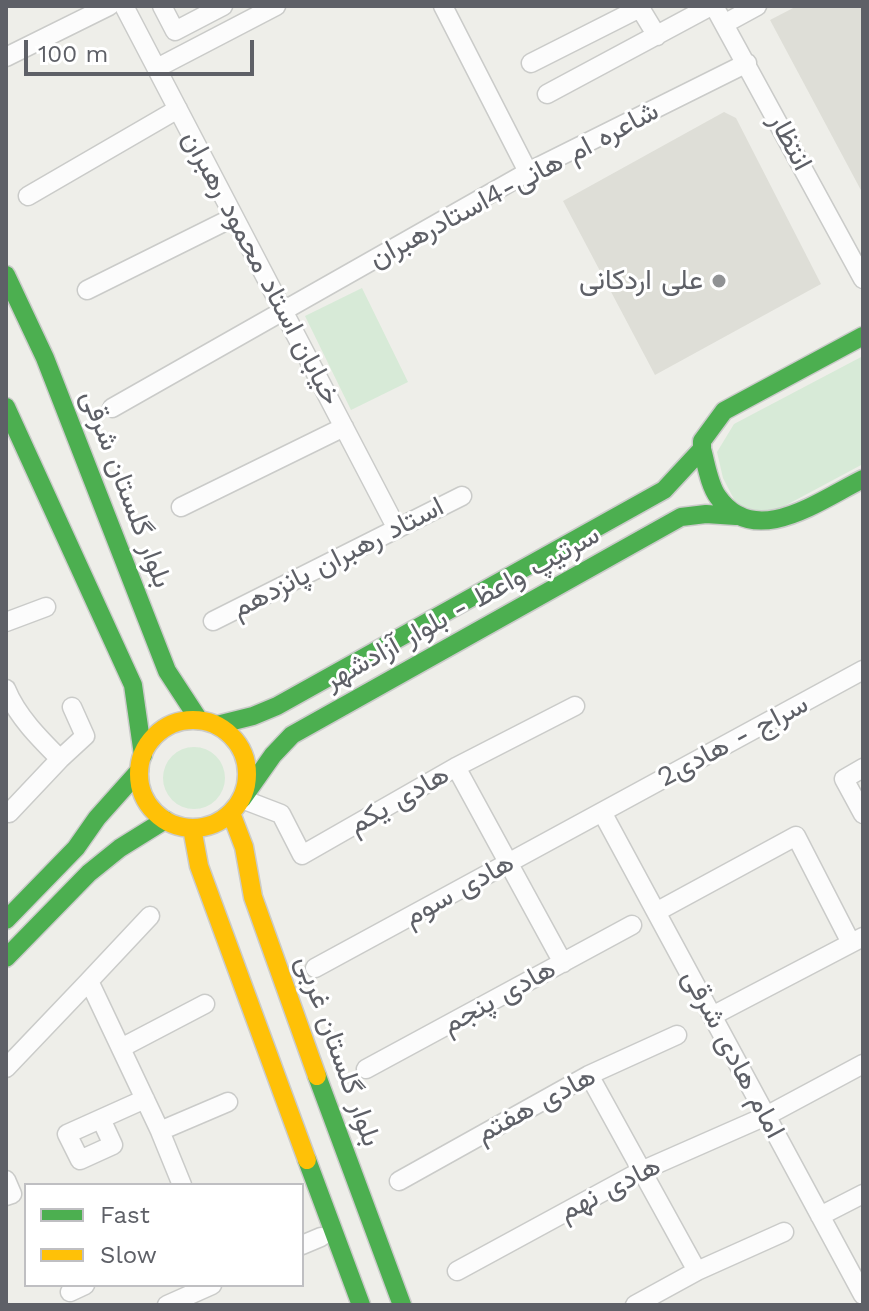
<!DOCTYPE html>
<meta charset="utf-8">
<style>
body{margin:0}
#map{position:relative;width:869px;height:1311px;overflow:hidden;background:#eeeee9;font-family:"Work Sans",sans-serif}
canvas{display:block}
.frame{position:absolute;inset:0;border:8px solid #5e6067;pointer-events:none}
.legend{position:absolute;left:24px;top:1183px;width:280px;height:104px;box-sizing:border-box;background:#fff;border:2px solid #bfbfc2;margin:0;padding:10px 14px;list-style:none;font-size:24px;color:#5e6067}
.legend li{display:flex;align-items:center;gap:16px;height:40px}
.legend b{width:40px;border:2px solid #bfbfc2}
.scale{position:absolute;left:24px;top:40px;width:230px;height:36px;box-sizing:border-box;border:4px solid #5e6067;border-top:0;padding-left:10px;font-size:24px;line-height:28px;white-space:nowrap;color:#5e6067;-webkit-text-stroke:6px #fff;paint-order:stroke}
</style>
<div id="map">
<canvas width="869" height="1311"></canvas>
<div class="frame"></div>
<ul class="legend">
<li><b style="height:10px;background:#4caf50"></b>Fast</li>
<li><b style="height:10px;background:#ffc107"></b>Slow</li>
</ul>
<div class="scale">100 m</div>
</div>
<script>
const ctx = document.querySelector('canvas').getContext('2d');
ctx.lineJoin = 'round';
function paint(path, color) { ctx.fillStyle = color; ctx.fill(path, 'evenodd'); }
function stroke(path, color, width, dash) { ctx.strokeStyle = color; ctx.lineWidth = width; ctx.lineCap = dash ? 'butt' : 'round'; ctx.setLineDash(dash || []); ctx.stroke(path); }
function drawText(font, color, halo, rows, align = 'center') {
  ctx.font = font + ' "Work Sans",Vazirmatn,sans-serif'; ctx.lineWidth = 6; ctx.setLineDash([]); ctx.textBaseline = 'middle'; ctx.strokeStyle = halo; ctx.fillStyle = color; for (const [text, x, y, turn = 0] of rows) {
    ctx.save(); ctx.translate(x, y); ctx.rotate((+turn || 0) * Math.PI / 180); ctx.textAlign = isNaN(turn) ? turn : align; if (halo) ctx.strokeText(text, 0, 0); ctx.fillText(text, 0, 0); ctx.restore();
  }
}
const education = new Path2D(`
 M797 6H863V194L770 20Z
 M724 112 736 118 821 284 655 375 563 201Z`);
const green = new Path2D(`
 M362 288 408 382 351 410 305 316Z
 M863 356V464L764 517 739 509 723 478 717 452 734 424Z
 M163 778a31 31 0 1 1 62 0a31 31 0 1 1-62 0Z`);
const street = new Path2D(`
 M124 6 397 529
 M162 6 175 31 223 6
 M443 6 528 172
 M714 6 863 279
 M724 24 757 6
 M6 57 109 6
 M531 63 640 8 657 36
 M157 68 276 6
 M547 94 711 6
 M28 196 178 109
 M87 290 234 217
 M112 408 528 172 747 63
 M181 507 344 427
 M213 621 462 496
 M6 622 46 607
 M6 689C17 716 39 738 60 759L9 813
 M60 759 85 736 72 707
 M456 767 563 963
 M863 768 844 779 863 814
 M242 799 281 814 302 855 456 767 575 706
 M602 812 863 1295
 M656 912 796 836 851 943
 M315 968 863 670
 M89 981 150 916
 M712 1016 863 937
 M121 1048 205 1004
 M6 1068 89 981 160 1131 182 1185
 M366 1069 632 925
 M589 1075 697 1271
 M101 1119 113 1145 80 1160 67 1134 145 1099
 M160 1131 228 1102
 M6 1180 12 1194 6 1196
 M399 1181 589 1075 677 1035
 M820 1216 863 1194
 M302 1245 321 1237
 M457 1271 641 1171 766 1116 863 1064
 M70 1292 85 1285
 M167 1305 212 1285
 M635 1305 697 1271 784 1232`);
const fast = new Path2D(`
 M6 275 45 358 167 671 199 720
 M863 336 724 411 702 441V449C706 463 709 485 718 497 755 550 820 500 863 479
 M6 407 133 685 143 755
 M217 725 253 716 277 706 664 490 702 449
 M242 799 273 755 292 735 681 517 706 514 736 516
 M6 920 76 848 97 818 139 771
 M6 958 89 873 120 848 165 820
 M317 1076 402 1305
 M307 1160 361 1305`);
const slow = new Path2D(`
 M139 774a54 54 0 1 1 108 0a54 54 0 1 1-108 0Z
 M231 813 244 847 253 897 317 1076
 M192 828 199 866 307 1160`);
const markers = [
 [719,281,8,"#909294"]
];
const streetNames = [
 ["انتظار",790,142,62],
 ["شاعره ام هانی-4استادرهبران",514,185,-28],
 ["خیابان استاد محمود رهبران",261,268,62],
 ["بلوار گلستان شرقی",126,489,69],
 ["استاد رهبران پانزدهم",338,558,-27],
 ["سرتیپ واعظ - بلوار آزادشهر",462,608,-29],
 ["سراج - هادی2",733,741,-28],
 ["هادی یکم",399,800,-30],
 ["هادی سوم",459,890,-29],
 ["هادی پنجم",499,997,-29],
 ["بلوار گلستان غربی",338,1051,70],
 ["امام هادی شرقی",733,1054,62],
 ["هادی هفتم",536,1105,-28],
 ["هادی نهم",610,1189,-27]
];
const poiNames = [
 ["علی اردکانی",703,281]
];
paint(education, '#deded7');
paint(green, '#d7ead7');
stroke(street, '#cacbc9', 21);
stroke(fast, '#cbcbca', 21);
stroke(slow, '#cbcbca', 21);
stroke(street, '#fcfcfc', 18);
stroke(fast, '#4caf50', 18);
stroke(slow, '#ffc107', 18);
for (const [x, y, r, color] of markers) { const dot = new Path2D(); dot.arc(x, y, r, 0, 2 * Math.PI); ctx.fillStyle = color; ctx.fill(dot); stroke(dot, '#fff', 3); }
drawText('28px', '#5e6067', '#fff', streetNames);
drawText('28px', '#5e6067', '#fff', poiNames, 'right');
</script>
